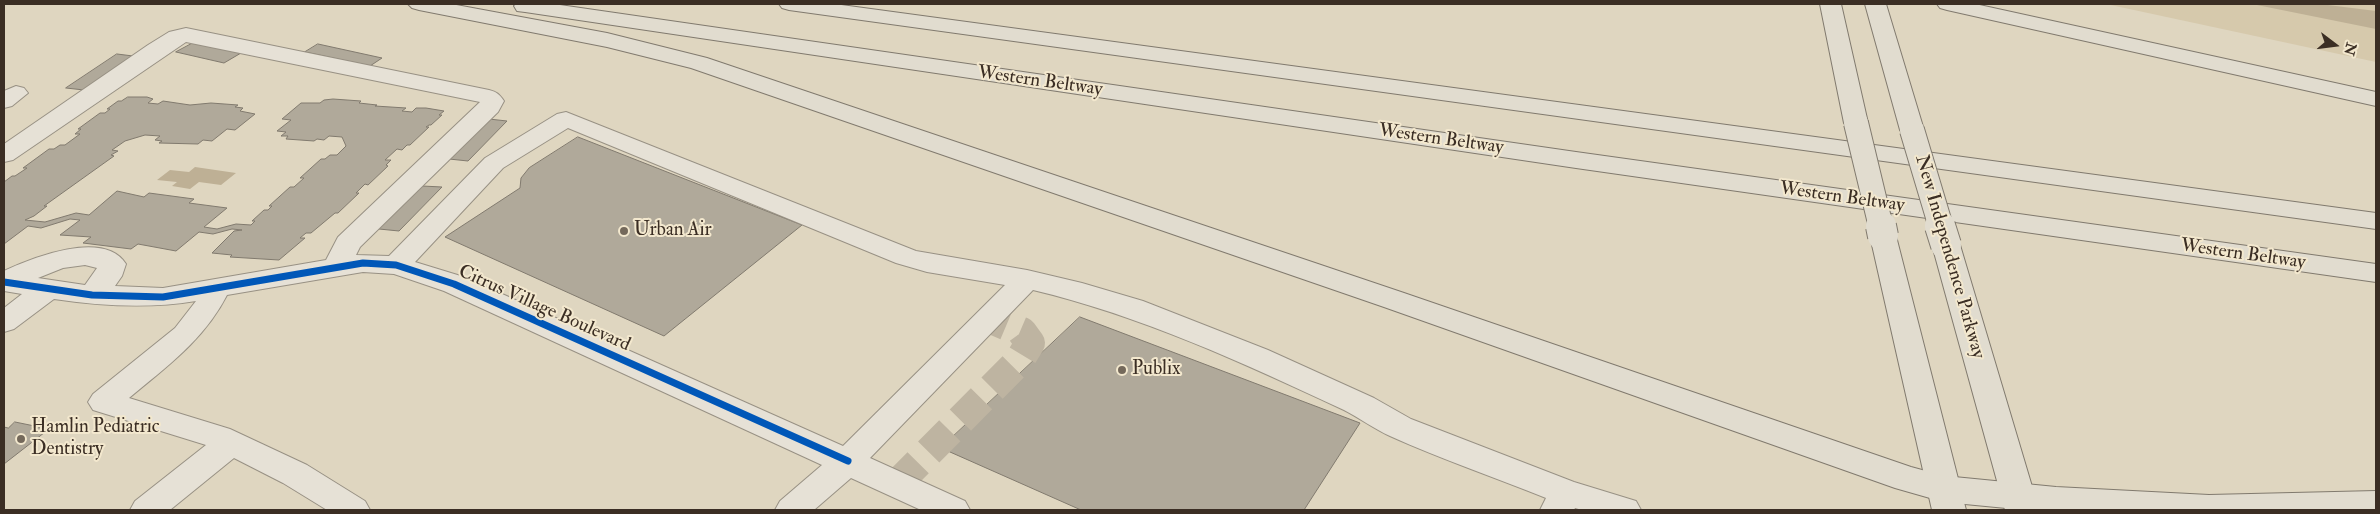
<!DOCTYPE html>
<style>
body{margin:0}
#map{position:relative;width:2380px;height:514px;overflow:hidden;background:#dfd6c0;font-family:"IM FELL Double Pica",serif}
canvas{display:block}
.frame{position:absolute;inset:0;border:5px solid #3b2e24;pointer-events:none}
.north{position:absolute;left:2310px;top:20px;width:50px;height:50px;-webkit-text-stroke:4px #f3e8ce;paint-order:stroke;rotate:105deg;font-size:14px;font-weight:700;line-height:20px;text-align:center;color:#3b2e24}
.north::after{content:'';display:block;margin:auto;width:18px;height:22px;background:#3b2e24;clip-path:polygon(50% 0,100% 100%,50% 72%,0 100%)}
</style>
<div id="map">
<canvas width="2380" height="514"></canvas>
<div class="frame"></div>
<div class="north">N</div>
</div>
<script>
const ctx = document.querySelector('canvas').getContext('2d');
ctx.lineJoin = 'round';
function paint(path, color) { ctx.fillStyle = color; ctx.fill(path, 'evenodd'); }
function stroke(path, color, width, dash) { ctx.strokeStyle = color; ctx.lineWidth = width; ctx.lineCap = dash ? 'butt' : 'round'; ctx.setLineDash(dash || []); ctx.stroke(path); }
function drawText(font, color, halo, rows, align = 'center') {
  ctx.font = font + ' "IM FELL Double Pica",serif'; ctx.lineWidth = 4; ctx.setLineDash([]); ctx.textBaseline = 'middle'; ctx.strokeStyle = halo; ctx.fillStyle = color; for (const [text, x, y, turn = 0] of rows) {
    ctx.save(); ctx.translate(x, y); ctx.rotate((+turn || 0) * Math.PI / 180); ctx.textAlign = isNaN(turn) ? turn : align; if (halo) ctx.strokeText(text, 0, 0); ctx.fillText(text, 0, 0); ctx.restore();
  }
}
const green = new Path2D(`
 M2106 4H2376V62Z`);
const water = new Path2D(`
 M2252 4H2320L2376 11V29Z
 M195 167 236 173 221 185 199 182 190 189 172 186 177 182 157 180 170 170 189 172Z`);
const building = new Path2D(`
 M193 43 241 53 224 63 176 52Z
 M318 44 382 58 370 66 305 52Z
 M117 54 133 56 84 90 66 88Z
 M128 97H147L153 99 148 103 158 104 163 101 190 105 211 103 238 105 235 107 243 108 240 111 255 114 235 130 227 129 212 141 203 140 198 144 159 143 162 141 155 140 160 136 145 135 125 141 112 150 118 151 111 155 114 156 44 206H47L34 216 25 220 45 222 76 213 89 215 117 191 144 197 149 193 194 199 189 203 227 208 204 227 217 229 236 224 251 225 255 221H252L264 210H268L272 206H269L290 187H294L304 178H300L321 159H325L330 155H337L346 146 342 137 329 136 324 140 317 139 314 141 286 139 288 136H281L286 132 277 131 291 120 282 119 301 103H320L324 100 333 99 361 101 359 103 377 105 375 106 406 108 402 111 412 112 416 108H426L444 111 439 115H442L431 125H429L426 127H429L410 145H407L402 150 397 149 385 160H391L386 165 388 166 368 185 365 184 356 193H359L338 213H335L311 233H306L300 238H305L279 260 230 257 232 255 212 253 234 231 242 230 232 229 213 234 199 232 176 251 138 244 131 249 83 243 91 237 60 235 80 220 70 219 41 228 28 226 4 244V182L12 176H15L27 168H23L49 149H54L60 145H65L80 134H75L81 129H78L100 113H105L110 109H107L118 101H121Z
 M489 119 507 121 468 161 449 159Z
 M578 137 802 225 664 336 445 237 520 188 521 178 529 168Z
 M422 186 442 187 399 231 379 229Z
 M1080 317 1360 423 1304 510H1081L941 448Z
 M15 422 49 429 4 464V427L8 428Z`);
const minorTunnel = new Path2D(`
 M897 484 1019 361 1030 343 1022 332 989 318`);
const minor = new Path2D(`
 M186 28 489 90C497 92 499 94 504 101L498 112 360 247 356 255 389 256 485 158 557 114 566 112 916 251 1027 270 1082 283 1143 301 1268 350 1374 398 1411 419 1574 482 1636 501 1641 510H1582L1575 508 1574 510H1540L1546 498C1494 477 1441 459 1390 436 1374 429 1360 418 1344 410 1243 363 1142 316 1033 290L870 458 965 501 970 510H921L851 478 814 510H775L780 501 822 465 444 291 394 274 363 272 227 295C204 340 166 367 129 398L230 429 307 465 365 501 370 510H327L283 483 234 458 170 510H130L135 501 206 445 93 410 88 402 93 394 175 328 196 301C148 309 101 306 54 299L14 329 4 332V308L22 294 4 291V271C32 258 104 229 126 264L122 276 115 286 163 288 326 260 338 237 480 102 186 42 13 160 4 162V144L148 45 169 32ZM568 128 896 263 927 272 1005 285 843 446 464 277 415 262 503 168ZM85 265 97 268 85 285 38 278 63 268Z
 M16 86 24 88 28 93 12 106 4 108V91Z`);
const major = new Path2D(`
 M1820 4H1841L1868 123 1865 128 1856 130 1847 128 1844 123Z
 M1865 4H1886L1924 130 1921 135 1912 137 1903 135 1900 130Z
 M1883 227 1893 230 1896 236 1966 510H1932L1870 236 1873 230Z
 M1946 236 1956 239 1960 245 2039 510H2005L1932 245 1936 239Z`);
const highway = new Path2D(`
 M408 4H451L607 33 707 58 1404 293 1911 467 1944 476 2056 487 2209 495 2376 491V510H2027L1944 502 1895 488 1384 307 691 68 607 47 419 10 412 8Z
 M516 4H553L1576 152 2376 264V282L1576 168 525 12 517 11 514 6Z
 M779 4H834L2376 213V229L789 10 782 8Z
 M1937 4H1975L2376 92V106L1947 10 1940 8Z`);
const majorBridgeFar1 = new Path2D(`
 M1856 123 1881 227
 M1912 130 1941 227`);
const majorBridge = new Path2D(`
 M1881 226 1883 236
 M1940 226 1946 245`);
const cycleway = new Path2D(`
 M4 282 92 295 163 297 363 263 396 265 454 284 848 461`);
const markers = [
 [624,231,5,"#74695b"],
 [1122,370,5,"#74695b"],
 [21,439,5,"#74695b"]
];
const streetNames = [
 ["Western Beltway",1040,82,8],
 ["Western Beltway",1441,140,8],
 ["Western Beltway",1842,198,8],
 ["Western Beltway",2243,255,8],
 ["New Independence Parkway",1949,257,74],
 ["Citrus Village Boulevard",544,309,24]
];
const poiNames = [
 ["Urban Air",634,231],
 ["Publix",1132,370],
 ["Hamlin Pediatric",31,428],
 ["Dentistry",31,450]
];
paint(green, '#d6c9ac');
paint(water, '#beb095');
paint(building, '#b0a99a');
stroke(building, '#817a6e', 1);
stroke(minorTunnel, '#beb4a1', 30, [30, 15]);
stroke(minor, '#989184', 2);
stroke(major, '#817a6e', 2);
stroke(highway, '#817a6e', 2);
paint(minor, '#e6e1d6');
paint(major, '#e1dccf');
paint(highway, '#e1dccf');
stroke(majorBridgeFar1, '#817a6e', 26, []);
stroke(majorBridge, '#817a6e', 32, []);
stroke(majorBridgeFar1, '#e1dccf', 24);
stroke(majorBridge, '#e1dccf', 30);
stroke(cycleway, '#0057b8', 7);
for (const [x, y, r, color] of markers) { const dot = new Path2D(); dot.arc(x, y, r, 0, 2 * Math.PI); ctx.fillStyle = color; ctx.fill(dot); stroke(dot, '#f3e8ce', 2); }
drawText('19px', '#3b2e24', '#f3e8ce', streetNames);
drawText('19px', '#3b2e24', '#f3e8ce', poiNames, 'left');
</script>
